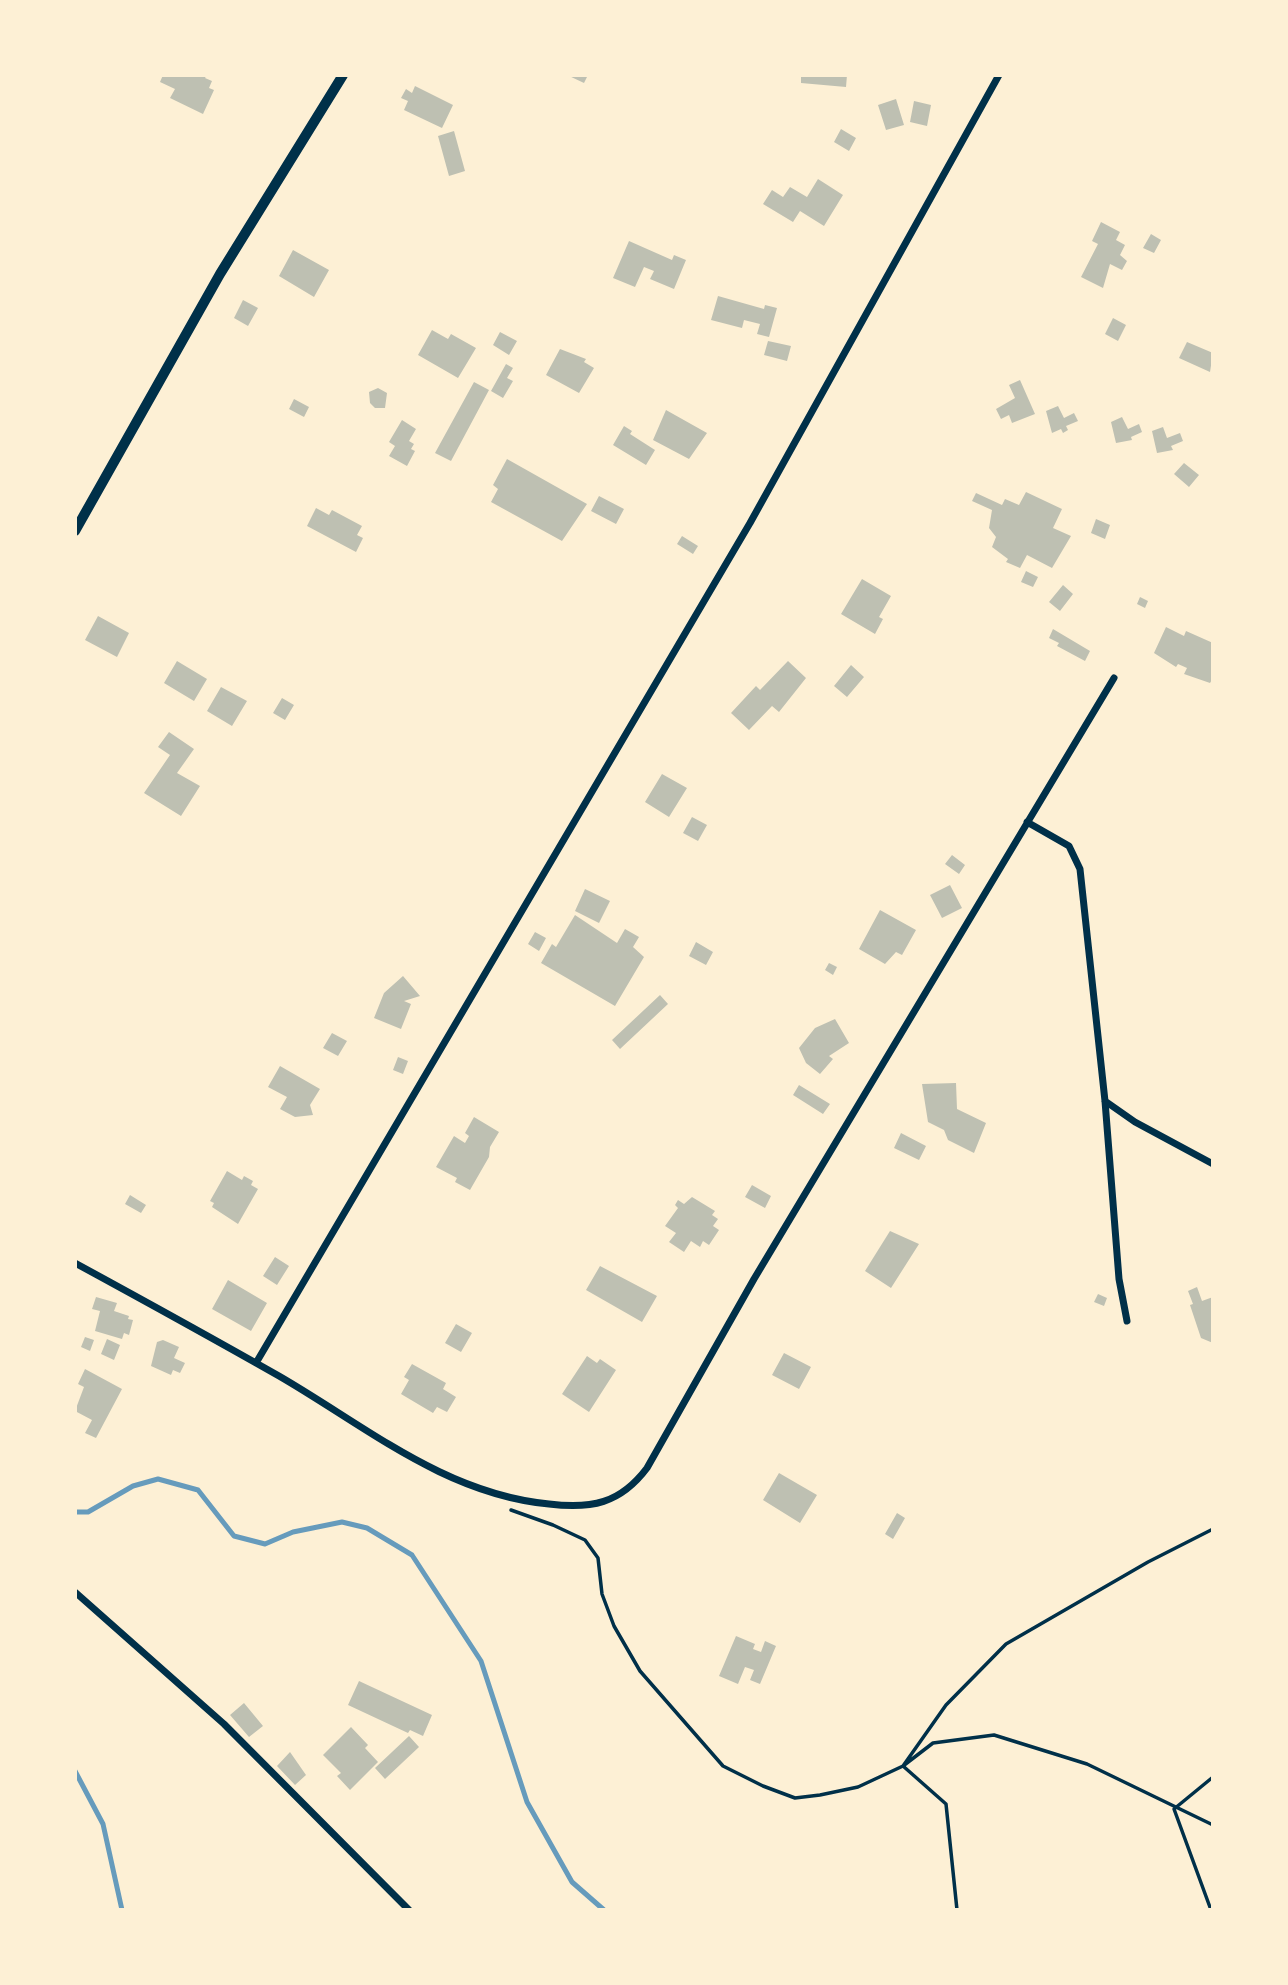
<!DOCTYPE html>
<style>
body{margin:0}
#map{position:relative;width:1288px;height:1985px;overflow:hidden;background:#fdf0d5;font-family:Roboto,sans-serif}
canvas{display:block}
.frame{position:absolute;inset:0;border:77px solid #fdf0d5;pointer-events:none}
</style>
<div id="map">
<canvas width="1288" height="1985"></canvas>
<div class="frame"></div>
</div>
<script>
const ctx = document.querySelector('canvas').getContext('2d');
ctx.lineJoin = 'round';
function stroke(path, color, width, dash) { ctx.strokeStyle = color; ctx.lineWidth = width; ctx.lineCap = dash ? 'butt' : 'round'; ctx.setLineDash(dash || []); ctx.stroke(path); }
function paint(path, color) { ctx.fillStyle = color; ctx.fill(path, 'evenodd'); }
const stream = new Path2D(`
 M75 1512H88L133 1486 158 1479 198 1490 234 1536 265 1544 293 1532 342 1522 367 1528 412 1555 481 1661 527 1802 572 1882 604 1910
 M75 1771 103 1824 122 1910`);
const building = new Path2D(`
 M163 75H207L205 78 212 81 209 88 214 90 203 114 170 98 175 89 160 82Z
 M567 75H588L584 83Z
 M801 75H847L846 87 801 83Z
 M415 86 453 105 442 128 404 110 408 101 401 98 406 89 412 93Z
 M896 99 904 125 886 130 878 105Z
 M914 101 931 105 927 126 910 122Z
 M841 129 856 138 849 151 834 142Z
 M454 131 465 171 449 176 438 136Z
 M818 179 843 195 824 226 800 211 793 222 763 204 772 190 783 197 790 187 807 197Z
 M1101 222 1120 232 1116 240 1125 245 1120 255 1127 261 1122 270 1110 264 1103 288 1081 277 1098 244 1092 241Z
 M1151 234 1161 240 1154 253 1143 248Z
 M629 241 672 260 674 255 686 260 674 289 650 279 654 271 644 267 635 287 613 278Z
 M293 250 329 270 314 297 279 276Z
 M718 296 764 309 765 305 777 308 769 337 757 334 760 324 744 320 742 328 711 320Z
 M243 300 258 308 248 326 234 318Z
 M1113 318 1126 325 1118 341 1105 334Z
 M432 330 448 339 451 334 476 348 458 378 418 355Z
 M500 332 517 341 509 355 493 345Z
 M768 341 791 346 787 361 764 355Z
 M1187 342 1213 353 1210 372 1179 358Z
 M560 349 586 359 584 362 594 368 579 393 546 375Z
 M506 364 513 368 507 378 513 381 503 398 491 391Z
 M1020 380 1035 414 1012 423 1009 415 1001 419 996 409 1015 398 1009 385Z
 M474 382 489 390 451 461 435 453Z
 M378 388 387 393 385 408H375L370 403 369 392Z
 M294 399 309 407 304 417 289 409Z
 M1058 406 1064 418 1074 413 1078 421 1066 426 1068 430 1063 433 1061 429 1052 433 1046 411Z
 M666 410 707 433 689 459 653 440Z
 M1122 417 1128 429 1139 424 1142 432 1131 437 1132 440 1116 443 1111 422Z
 M402 420 416 429 409 441 414 444 411 449 415 451 407 466 389 456 395 446 389 442Z
 M624 426 632 431 630 434 655 450 646 465 613 445Z
 M1163 427 1167 438 1180 433 1183 441 1171 446 1173 450 1157 453 1152 431Z
 M507 459 587 504 562 541 491 502 498 489 493 485Z
 M1184 463 1199 475 1189 487 1174 474Z
 M1026 492 1062 509 1053 528 1071 536 1052 568 1027 555 1020 568 1006 562 1008 559 992 547 996 537 989 528 992 510 972 501 976 493 1002 505 1005 499 1019 505Z
 M599 496 624 509 616 524 591 511Z
 M316 508 329 515 332 510 362 526 357 535 363 538 356 552 307 526Z
 M1096 519 1110 525 1105 539 1091 533Z
 M682 536 698 546 693 554 677 544Z
 M1026 571 1038 577 1033 587 1021 582Z
 M862 579 891 596 879 617 883 619 875 634 841 614Z
 M1063 585 1073 594 1060 611 1049 602Z
 M1140 597 1148 601 1145 608 1137 604Z
 M98 616 129 633 117 657 85 640Z
 M1166 627 1184 636 1186 631 1213 643V678L1210 683 1184 674 1187 668 1178 664 1176 667 1154 653Z
 M1053 629 1090 651 1085 661 1057 646 1059 643 1049 638Z
 M177 661 207 679 194 701 164 683Z
 M788 661 806 678 779 712 772 706 749 730 731 713 756 686 760 690Z
 M851 665 864 677 847 697 834 686Z
 M221 687 247 701 232 726 207 711Z
 M282 698 294 705 285 720 273 713Z
 M169 732 194 749 177 773 200 786 181 816 144 793 170 755 158 747Z
 M662 774 687 788 669 817 645 802Z
 M692 817 707 825 698 841 683 833Z
 M952 855 965 865 959 874 945 864Z
 M950 885 962 908 942 918 930 895Z
 M585 889 610 901 599 923 575 911Z
 M880 910 916 930 902 955 896 952 885 964 859 949Z
 M575 915 617 943 625 929 639 937 633 947 644 957 615 1006 541 963 552 944 556 947Z
 M535 932 546 938 539 951 528 944Z
 M696 942 713 952 706 965 689 956Z
 M829 963 837 967 833 975 825 970Z
 M403 976 420 996 404 1001 411 1004 401 1029 374 1018 384 993Z
 M660 995 668 1004 620 1049 612 1040Z
 M835 1019 849 1043 829 1056 833 1059 820 1074 806 1063 799 1048 815 1028Z
 M332 1033 347 1041 338 1056 323 1048Z
 M398 1057 408 1061 403 1074 393 1070Z
 M280 1066 320 1089 310 1105 313 1115 295 1117 280 1109 287 1097 268 1087Z
 M956 1083 957 1109 986 1123 974 1153 948 1140 944 1130 928 1122 922 1084Z
 M799 1085 830 1104 823 1114 793 1095Z
 M474 1117 499 1132 490 1147 489 1157 470 1190 455 1182 457 1178 436 1167 454 1136 465 1143 469 1136 465 1133Z
 M901 1133 926 1146 919 1160 894 1148Z
 M227 1171 242 1180 244 1176 253 1181 251 1185 258 1189 238 1224 212 1207 214 1203 210 1201Z
 M752 1185 771 1196 765 1208 745 1197Z
 M130 1195 146 1205 141 1213 125 1204Z
 M692 1197 715 1211 712 1215 718 1219 713 1226 719 1230 709 1245 703 1241 700 1247 691 1241 684 1252 669 1242 676 1233 665 1226 678 1208 675 1205 678 1200 684 1204Z
 M890 1231 919 1244 891 1288 865 1271Z
 M275 1257 289 1266 277 1285 263 1276Z
 M600 1266 657 1296 642 1322 586 1290Z
 M228 1280 267 1303 251 1331 212 1309Z
 M1197 1287 1202 1301 1213 1297V1343L1201 1338 1190 1305 1193 1304 1188 1291Z
 M1098 1294 1107 1298 1104 1306 1094 1302Z
 M96 1297 117 1303 114 1311 129 1316 128 1319 133 1320 129 1335 124 1333 122 1339 95 1331 100 1311 92 1309Z
 M456 1324 472 1333 461 1352 445 1343Z
 M85 1337 94 1340 90 1351 81 1347Z
 M107 1339 120 1345 114 1360 101 1354Z
 M163 1340 179 1347 174 1358 185 1363 180 1373 173 1370 171 1375 151 1366 157 1342Z
 M784 1353 811 1367 799 1389 772 1375Z
 M587 1356 597 1363 600 1359 616 1370 589 1412 562 1394Z
 M412 1364 446 1383 443 1389 456 1397 447 1412 437 1407 433 1413 401 1394 409 1380 404 1377Z
 M85 1369 122 1389 96 1438 85 1433 92 1420 75 1411 84 1387 78 1384Z
 M779 1473 817 1495 800 1523 763 1500Z
 M897 1513 905 1518 893 1539 885 1534Z
 M736 1636 755 1644 753 1649 761 1652 765 1641 776 1646 760 1684 750 1680 754 1670 745 1667 738 1684 719 1676Z
 M359 1681 432 1715 423 1736 410 1730 408 1733 348 1705Z
 M244 1703 263 1726 249 1737 230 1715Z
 M351 1727 368 1745 365 1748 378 1762 350 1790 337 1776 341 1773 323 1755Z
 M409 1736 419 1747 385 1779 375 1768Z
 M290 1752 306 1775 295 1785 277 1766Z`);
const path = new Path2D(`
 M511 1510 553 1525 585 1540 598 1558 602 1594 614 1626 640 1671 723 1766 763 1786 795 1798 820 1795 858 1787 903 1766 933 1743 994 1735 1087 1764 1213 1825
 M957 1910 946 1804 903 1766 946 1705 1006 1644 1148 1562 1213 1529
 M1211 1910 1174 1809 1213 1777`);
const minor = new Path2D(`
 M1027 822 1069 846 1080 869 1105 1101 1119 1279 1127 1321
 M1105 1101 1135 1122 1213 1164
 M75 1263C143 1300 212 1338 279 1376 367 1427 445 1494 549 1504 591 1509 620 1504 647 1468L754 1279 1114 678
 M256 1363 750 523 999 75
 M75 1592 224 1724 409 1910`);
const tertiary = new Path2D(`
 M75 531 220 274 343 75`);
stroke(stream, '#669bbc', 5);
paint(building, '#bec0b2');
stroke(path, '#003049', 3.5);
stroke(minor, '#003049', 7);
stroke(tertiary, '#003049', 10);
</script>
